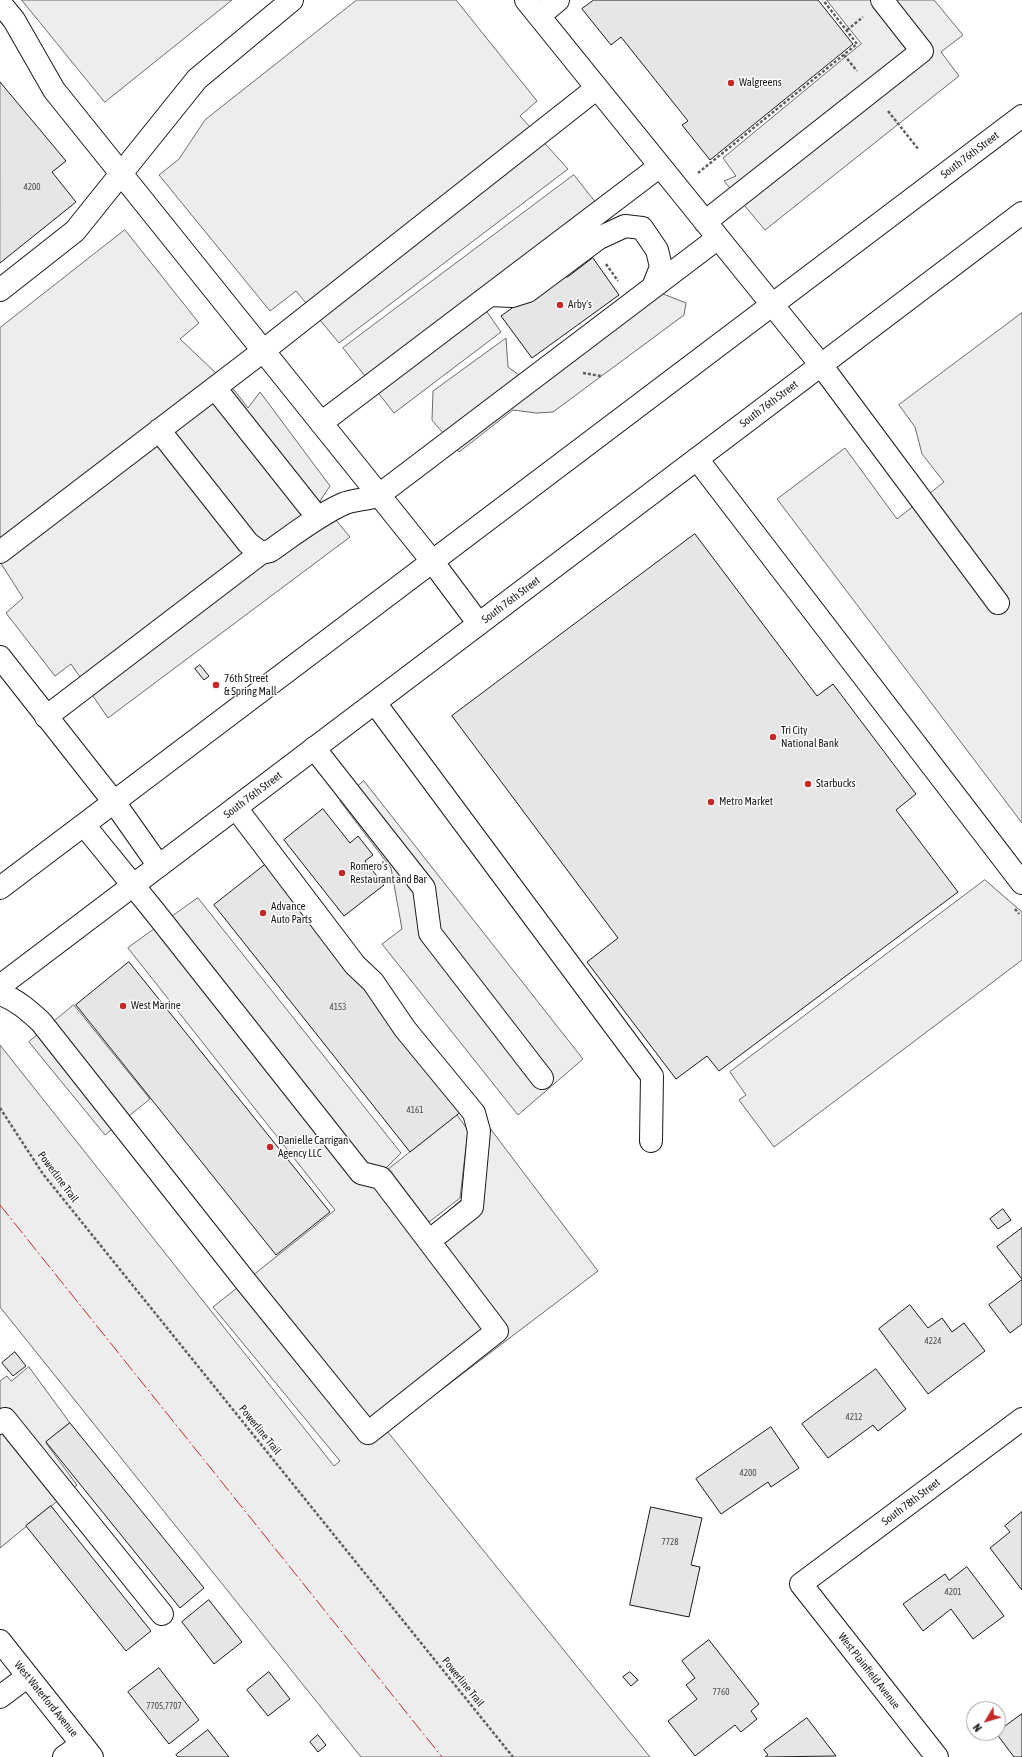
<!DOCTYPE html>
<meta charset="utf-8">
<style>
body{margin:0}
#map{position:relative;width:1022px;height:1757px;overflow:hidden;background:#fff;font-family:"Asap Condensed",sans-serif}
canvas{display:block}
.north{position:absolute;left:966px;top:1701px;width:40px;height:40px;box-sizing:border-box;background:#fff;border:1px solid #a3a3a3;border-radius:50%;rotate:232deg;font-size:11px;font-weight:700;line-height:16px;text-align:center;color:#1a1a1a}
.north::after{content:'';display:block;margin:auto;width:14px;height:18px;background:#c62828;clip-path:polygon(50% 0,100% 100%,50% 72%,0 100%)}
</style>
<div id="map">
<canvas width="1022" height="1757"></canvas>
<div class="north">N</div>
</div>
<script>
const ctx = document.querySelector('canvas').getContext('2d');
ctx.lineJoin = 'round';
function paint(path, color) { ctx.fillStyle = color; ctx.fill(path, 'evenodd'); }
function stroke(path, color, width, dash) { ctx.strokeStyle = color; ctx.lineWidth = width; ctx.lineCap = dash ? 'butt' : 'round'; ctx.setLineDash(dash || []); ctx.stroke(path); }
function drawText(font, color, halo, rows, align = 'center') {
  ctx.font = font + ' "Asap Condensed",sans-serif'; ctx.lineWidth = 3; ctx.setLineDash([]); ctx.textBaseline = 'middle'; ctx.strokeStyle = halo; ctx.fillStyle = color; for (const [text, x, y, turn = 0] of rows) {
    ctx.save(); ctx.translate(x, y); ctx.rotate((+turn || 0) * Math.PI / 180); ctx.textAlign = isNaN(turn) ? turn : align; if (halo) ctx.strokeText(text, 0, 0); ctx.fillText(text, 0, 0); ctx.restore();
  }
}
const built = new Path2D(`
 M22 0H232L105 102Z
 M357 0H456L537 101 520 116 568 169 339 343 296 291 270 311 159 175 179 159 205 120Z
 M827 0H934L963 35 941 52 959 76 765 230 724 181 736 176 723 158 861 44Z
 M574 175 608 218 485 309 501 332 394 413 343 348Z
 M125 230 199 323 180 339 235 391 248 408 260 392 330 486 320 501 350 537 108 718 71 664 55 676 6 613 23 598 0 562V328Z
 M643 286 686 303 684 315 553 412 536 413 513 410 459 452 432 420 433 391 506 338 508 367 519 375 529 370Z
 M1022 313V823L777 499 845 448 897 519 944 482 922 454 915 427 899 405Z
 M364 781 583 1059 518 1115 382 944 402 929 391 868 340 801Z
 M985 880 1022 912V960L774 1147 739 1100 746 1095 730 1072Z
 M198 898 401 1153 383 1171 428 1228 467 1195 486 1123 598 1271 387 1431 650 1757H361L0 1307V1045L334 1466 340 1461 213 1307 335 1210 128 948Z
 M74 1005 150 1099 105 1135 29 1042Z
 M457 1115 468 1130 460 1198 429 1222 389 1169Z
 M29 1367 70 1423 46 1443 77 1485 0 1548V1381L7 1376 11 1381Z`);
const building = new Path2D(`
 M594 0H818L853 44 710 160 682 125 688 121 621 37 611 45 582 9Z
 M0 82 66 161 52 172 76 202 0 263Z
 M593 258 619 295 532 358 501 316 559 274 567 277Z
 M695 534 817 696 833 684 916 794 896 810 958 892 719 1071 707 1056 676 1079 587 962 618 938 452 716Z
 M200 665 209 676 204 680 195 669Z
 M323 809 350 843 358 836 373 855 365 861 384 885 344 916 284 840Z
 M266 864 462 1111 410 1152 214 905Z
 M129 962 330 1212 276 1255 76 1005Z
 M1003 1209 1011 1220 998 1229 990 1219Z
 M1022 1228V1279L997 1247Z
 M1022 1280V1324L1010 1333 989 1305Z
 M910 1305 928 1328 942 1318 952 1332 964 1323 985 1351 928 1394 879 1329Z
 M15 1352 26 1366 13 1376 2 1363Z
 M876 1369 906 1409 878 1431 873 1425 828 1458 802 1424Z
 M70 1423 204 1588 180 1608 46 1442Z
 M771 1427 799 1468 771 1487 768 1482 721 1514 696 1479Z
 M51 1506 151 1631 126 1651 26 1526Z
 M651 1507 702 1518 691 1565 700 1567 689 1617 630 1605Z
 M1022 1512V1590L990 1548 1010 1532 1005 1526Z
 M967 1567 1004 1616 973 1639 951 1609 923 1631 903 1604 945 1574 949 1580Z
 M209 1600 242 1642 214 1664 182 1622Z
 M709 1640 759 1704 751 1711 757 1719 741 1732 735 1725 695 1756 668 1721 697 1699 686 1685 695 1678 682 1661Z
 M159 1668 199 1720 169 1744 128 1692Z
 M269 1672 290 1699 268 1716 247 1690Z
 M630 1672 638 1680 631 1686 623 1677Z
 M1022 1714V1757H1014L996 1733Z
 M807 1718 836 1756 765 1757 768 1755 764 1750Z
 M208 1730 229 1757H178L176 1755Z
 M318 1735 326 1745 318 1752 310 1742Z`);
const path = new Path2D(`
 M847 30 863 17
 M844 55 857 71
 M888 111 919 150
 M698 173 857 44 823 0
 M606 264 618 281
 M583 373 601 376
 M1015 909 1019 914
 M0 1108 43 1174 513 1757`);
const minor = new Path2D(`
 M526 0 821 365 998 603
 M0 3 14 20 54 90 432 561
 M539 16 558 0
 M705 222 922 51 882 0
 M0 290 75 231 197 79 292 0
 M490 295 512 296 528 291 599 238 625 226 642 228 657 250 661 267 653 287
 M215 388 318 518
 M321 423 660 166
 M159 430 248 543 261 553 270 551C293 535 317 516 343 504 354 499 368 500 379 495L718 238
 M697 459 1022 883
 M0 552 263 351 597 88
 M0 657 114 802
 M375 703 652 1076 651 1141
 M46 717 261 553
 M314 748 424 888 430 933 542 1078
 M236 808 355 965 373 982 405 1029 474 1113 479 1131 472 1207 429 1241
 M0 994C16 999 29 1011 41 1022L246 1282 368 1433 497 1331 381 1178 361 1173 154 911 84 825
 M0 1423 5 1419 162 1614
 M0 1641 92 1757
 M0 1697 28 1676
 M64 1757 82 1744
 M937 1757 801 1584 1022 1419`);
const major = new Path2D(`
 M432 561 479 624
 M114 802 159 866
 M0 888 1022 116
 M0 986 1022 213`);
const power = new Path2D(`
 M0 1205 442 1757`);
const markers = [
 [731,83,4,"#c62828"],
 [560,305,4,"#c62828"],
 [216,685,4,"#c62828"],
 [773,737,4,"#c62828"],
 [808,784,4,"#c62828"],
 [711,802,4,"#c62828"],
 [342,873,4,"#c62828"],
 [263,913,4,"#c62828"],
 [123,1006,4,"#c62828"],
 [270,1147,4,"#c62828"]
];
const numberNames = [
 ["4200",32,187],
 ["4153",338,1007],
 ["4161",415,1110],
 ["4224",933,1341],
 ["4212",854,1417],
 ["4200",748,1473],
 ["7728",670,1542],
 ["4201",953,1592],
 ["7760",721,1692],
 ["7705,7707",164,1706]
];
const poiNames = [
 ["Walgreens",739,83],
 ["Arby's",568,305],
 ["76th Street",224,679],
 ["& Spring Mall",224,692],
 ["Tri City",781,731],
 ["National Bank",781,744],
 ["Starbucks",816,784],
 ["Metro Market",719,802],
 ["Romero’s",350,867],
 ["Restaurant and Bar",350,880],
 ["Advance",271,907],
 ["Auto Parts",271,920],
 ["West Marine",131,1006],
 ["Danielle Carrigan",278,1141],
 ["Agency LLC",278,1154]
];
const streetNames = [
 ["South 76th Street",970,155,-37],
 ["South 76th Street",769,404,-37],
 ["South 76th Street",511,600,-37],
 ["South 76th Street",253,795,-37],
 ["Powerline Trail",58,1177,53],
 ["Powerline Trail",260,1430,51],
 ["South 78th Street",911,1502,-37],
 ["West Plainfield Avenue",869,1671,52],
 ["Powerline Trail",463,1682,51],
 ["West Waterford Avenue",46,1699,51]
];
paint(built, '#ededed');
stroke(built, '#6a6a6a', 1);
paint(building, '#e6e6e6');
stroke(building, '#1a1a1a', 1);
stroke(minor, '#1a1a1a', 24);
stroke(major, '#1a1a1a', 24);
stroke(path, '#5f5f5f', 2.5, [3, 2]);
stroke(minor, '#fff', 22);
stroke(major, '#fff', 22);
stroke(power, '#c62828', 1, [14, 3, 2, 3]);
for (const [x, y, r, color] of markers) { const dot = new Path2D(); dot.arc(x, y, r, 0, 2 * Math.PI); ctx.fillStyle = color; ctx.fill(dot); stroke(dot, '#fff', 1.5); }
drawText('9px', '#4d4d4d', null, numberNames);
drawText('11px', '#1a1a1a', '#fff', poiNames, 'left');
drawText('11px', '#1a1a1a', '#fff', streetNames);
</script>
